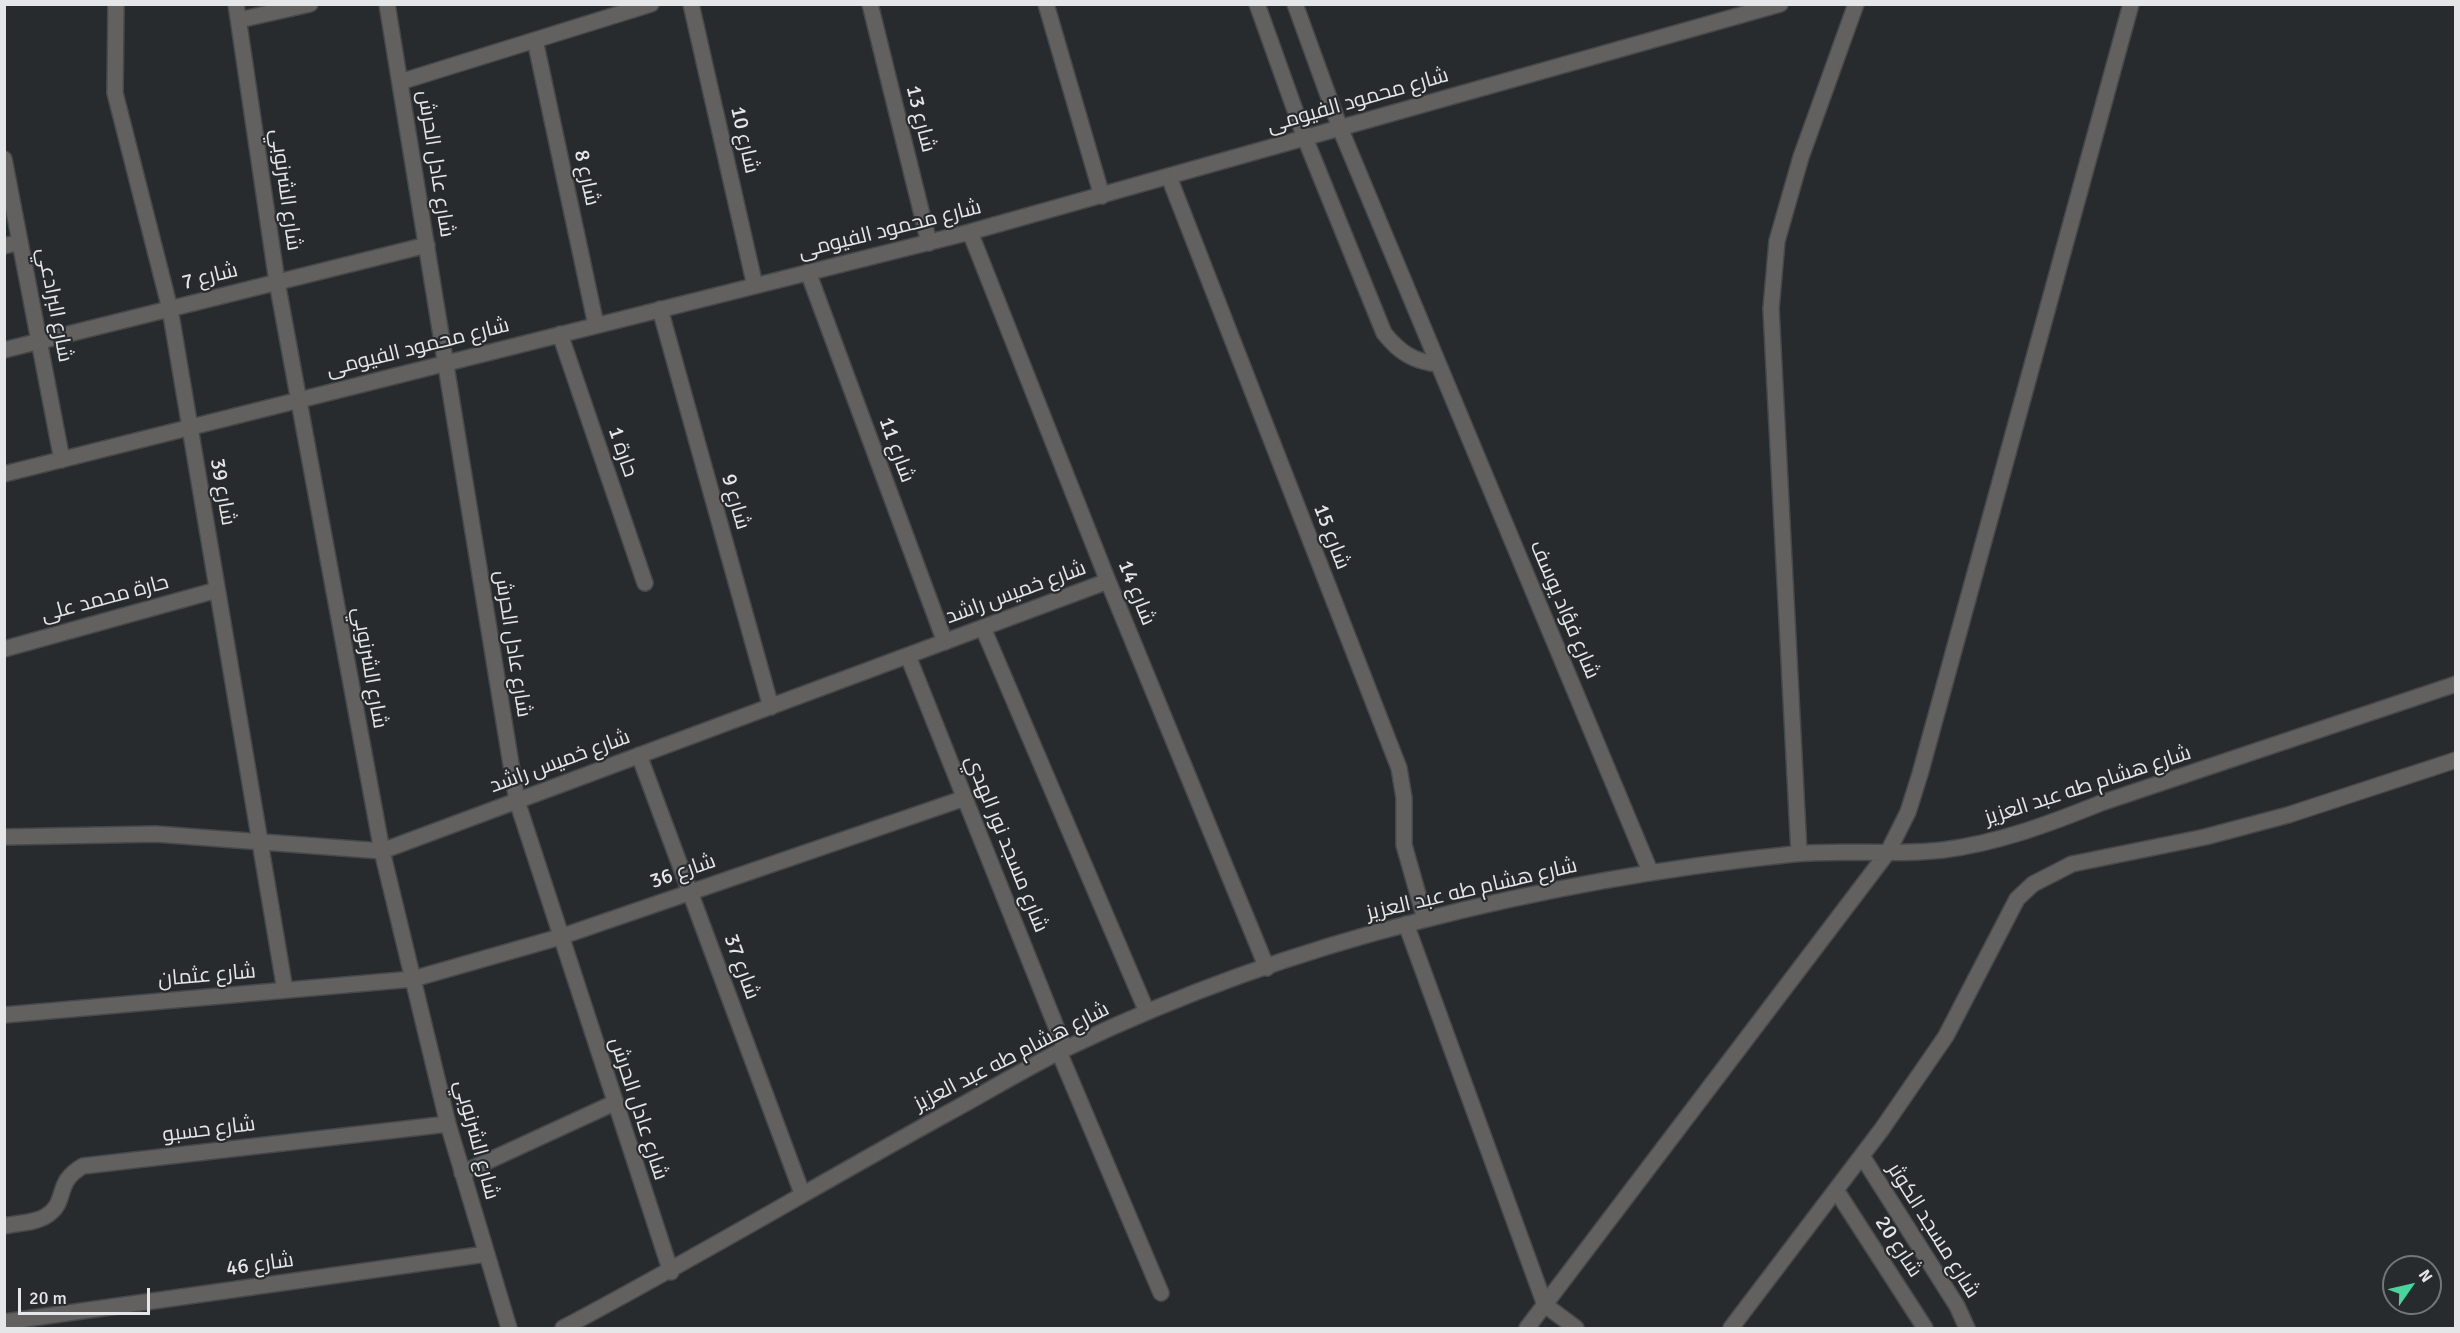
<!DOCTYPE html>
<meta charset="utf-8">
<style>
body{margin:0}
#map{position:relative;width:2460px;height:1333px;overflow:hidden;background:#282b2e;font-family:Signika,sans-serif}
canvas{display:block}
.frame{position:absolute;inset:0;border:6px solid #e4e6e8;pointer-events:none}
.north{position:absolute;left:2382px;top:1255px;width:60px;height:60px;box-sizing:border-box;background:#282b2e;border:2px solid #737678;border-radius:50%;rotate:56deg;font-size:16px;font-weight:700;line-height:24px;text-align:center;color:#e4e6e8}
.north::after{content:'';display:block;margin:auto;width:21px;height:27px;background:#48d49d;clip-path:polygon(50% 0,100% 100%,50% 72%,0 100%)}
.scale{position:absolute;left:18px;top:1288px;width:132px;height:27px;box-sizing:border-box;border:3px solid #e4e6e8;border-top:0;padding-left:8px;font-size:18px;line-height:21px;white-space:nowrap;color:#e4e6e8;-webkit-text-stroke:4px #282b2e;paint-order:stroke}
</style>
<div id="map">
<canvas width="2460" height="1333"></canvas>
<div class="frame"></div>
<div class="north">N</div>
<div class="scale">20 m</div>
</div>
<script>
const ctx = document.querySelector('canvas').getContext('2d');
ctx.lineJoin = 'round';
function stroke(path, color, width, dash) { ctx.strokeStyle = color; ctx.lineWidth = width; ctx.lineCap = dash ? 'butt' : 'round'; ctx.setLineDash(dash || []); ctx.stroke(path); }
function drawText(font, color, halo, rows, align = 'center') {
  ctx.font = font + ' Signika,Cairo,sans-serif'; ctx.lineWidth = 4.5; ctx.setLineDash([]); ctx.textBaseline = 'middle'; ctx.strokeStyle = halo; ctx.fillStyle = color; for (const [text, x, y, turn = 0] of rows) {
    ctx.save(); ctx.translate(x, y); ctx.rotate((+turn || 0) * Math.PI / 180); ctx.textAlign = isNaN(turn) ? turn : align; if (halo) ctx.strokeText(text, 0, 0); ctx.fillText(text, 0, 0); ctx.restore();
  }
}
const minor = new Path2D(`
 M116 4 115 93 170 309 285 990
 M236 4 277 282 382 851 448 1124 509 1328
 M387 4 517 801 671 1272
 M691 4 755 286
 M870 4 929 243
 M1046 4 1102 196
 M1257 4 1305 138 1384 333C1399 352 1414 362 1438 364
 M1295 4 1340 128 1650 871
 M239 20 310 4
 M535 40 596 325
 M400 82 651 4
 M4 159 62 460
 M1169 177 1399 768 1404 798V845L1425 919
 M970 232 1108 581 1267 968
 M4 246 20 242
 M808 272 945 642
 M660 309 771 707
 M560 334 645 583
 M4 350 427 245
 M4 474 970 232 1780 4
 M983 628 1147 1012
 M4 649 217 590
 M908 656 1065 1049
 M639 755 802 1193
 M4 837 156 834 382 851 1108 581
 M1799 853 1771 309 1777 241 1801 157 1856 4
 M1406 924 1545 1305 1576 1328
 M4 1015 413 979 560 937 965 798
 M1059 1052 1161 1293
 M1862 1156 1957 1306 1967 1328
 M462 1173 614 1103
 M1836 1190 1925 1328
 M4 1226C17 1223 35 1223 46 1216 69 1202 53 1183 83 1166L448 1124
 M4 1322 486 1254
 M563 1328C692 1260 817 1185 946 1114 987 1092 1027 1067 1069 1047 1180 994 1300 951 1419 921 1542 889 1668 867 1794 854 1843 849 1893 856 1943 850 1998 843 2049 824 2101 803L2456 684
 M1527 1328 1888 852 1908 812 1920 774 2131 4
 M1731 1328 1882 1129 1946 1036 2017 899 2033 884 2072 864 2205 837 2288 815 2456 760`);
const streetNames = [
 ["شارع محمود الفيومى",1358,101,-16],
 ["شارع 13",920,119,76],
 ["شارع 10",744,140,77],
 ["شارع عادل الحرش",435,164,81],
 ["شارع 8",586,178,78],
 ["شارع الشرنوبي",285,190,82],
 ["شارع محمود الفيومى",890,230,-14],
 ["شارع 7",210,277,-14],
 ["شارع البرادعي",54,305,79],
 ["شارع محمود الفيومى",418,348,-14],
 ["شارع 11",896,450,70],
 ["حارة 1",622,452,71],
 ["شارع 39",222,492,80],
 ["شارع 9",735,502,74],
 ["شارع 15",1331,537,69],
 ["شارع خميس راشد",1016,593,-20],
 ["شارع 14",1136,593,68],
 ["حارة محمد على",105,599,-15],
 ["شارع فؤاد يوسف",1564,610,67],
 ["شارع عادل الحرش",512,644,81],
 ["شارع الشرنوبي",369,668,80],
 ["شارع خميس راشد",560,762,-20],
 ["شارع هشام طه عبد العزيز",2088,786,-18],
 ["شارع مسجد نور الهدي",1006,844,68],
 ["شارع 36",683,872,-19],
 ["شارع هشام طه عبد العزيز",1472,890,-13],
 ["شارع 37",741,967,70],
 ["شارع عثمان",207,976,-5],
 ["شارع هشام طه عبد العزيز",1012,1057,-27],
 ["شارع عادل الحرش",638,1109,72],
 ["شارع حسبو",209,1130,-7],
 ["شارع الشرنوبي",476,1140,75],
 ["شارع مسجد الكوثر",1933,1231,58],
 ["شارع 20",1898,1247,57],
 ["شارع 46",260,1265,-8]
];
stroke(minor, '#46494c', 18);
stroke(minor, '#62615f', 15);
drawText('21px', '#e4e6e8', '#282b2e', streetNames);
</script>
